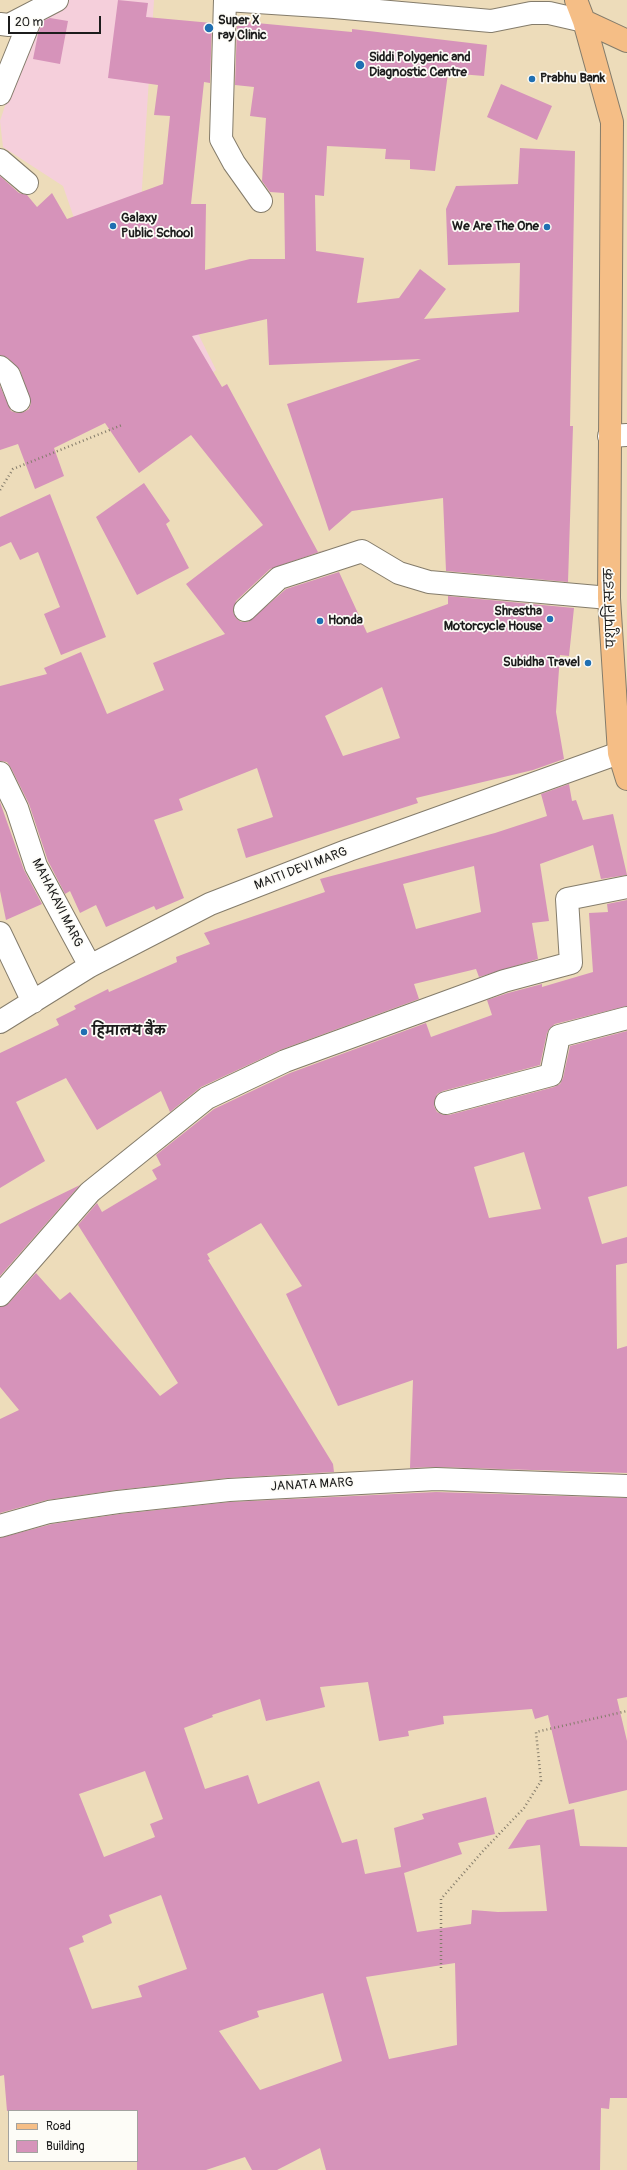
<!DOCTYPE html>
<meta charset="utf-8">
<style>
body{margin:0}
#map{position:relative;width:627px;height:2170px;overflow:hidden;background:#eddcba;font-family:Pangolin,sans-serif}
canvas{display:block}
.legend{position:absolute;left:8px;top:2110px;width:130px;height:52px;box-sizing:border-box;background:#fdfcf7;border:1px solid #a3a29f;margin:0;padding:5px 7px;list-style:none;font-size:12px;color:#1c1c1c}
.legend li{display:flex;align-items:center;gap:8px;height:20px}
.legend b{width:20px;border:1px solid #a3a29f}
.scale{position:absolute;left:8px;top:16px;width:93px;height:18px;box-sizing:border-box;border:2px solid #1c1c1c;border-top:0;padding-left:5px;font-size:12px;line-height:14px;white-space:nowrap;color:#1c1c1c;-webkit-text-stroke:3px #fdfcf7;paint-order:stroke}
</style>
<div id="map">
<canvas width="627" height="2170"></canvas>
<ul class="legend">
<li><b style="height:5px;background:#f5be86"></b>Road</li>
<li><b style="height:11px;background:#d693ba"></b>Building</li>
</ul>
<div class="scale">20 m</div>
</div>
<script>
const ctx = document.querySelector('canvas').getContext('2d');
ctx.lineJoin = 'round';
function paint(path, color) { ctx.fillStyle = color; ctx.fill(path, 'evenodd'); }
function stroke(path, color, width, dash) { ctx.strokeStyle = color; ctx.lineWidth = width; ctx.lineCap = dash ? 'butt' : 'round'; ctx.setLineDash(dash || []); ctx.stroke(path); }
function drawText(font, color, halo, rows, align = 'center') {
  ctx.font = font + ' Pangolin,"Playpen Sans Deva",sans-serif'; ctx.lineWidth = 3.5; ctx.setLineDash([]); ctx.textBaseline = 'middle'; ctx.strokeStyle = halo; ctx.fillStyle = color; for (const [text, x, y, turn = 0] of rows) {
    ctx.save(); ctx.translate(x, y); ctx.rotate((+turn || 0) * Math.PI / 180); ctx.textAlign = isNaN(turn) ? turn : align; if (halo) ctx.strokeText(text, 0, 0); ctx.fillText(text, 0, 0); ctx.restore();
  }
}
const built = new Path2D(`
 M40 0H154L141 203 183 303 216 370 156 417 85 250 63 186 3 147 0 121Z`);
const building = new Path2D(`
 M118 0 148 3 146 17 212 23 210 83 204 82 191 204H206L205 270 250 259H285L284 193 270 192 262 181 266 118 250 116 254 87 235 85 237 26H246V22L352 32V29L487 45 484 76 448 73 435 171 410 169V160L385 159 386 149 327 146 324 196 315 195 316 251 364 258 357 303 399 298 420 269 446 289 424 319 519 312 520 263 448 265 446 209 456 186 518 184 520 148 575 151 570 426H573L568 582 446 571 443 498 352 511 329 531 287 404 421 359 269 365 267 319 192 336 222 387 227 384 318 552 328 549 270 569 236 601 233 612 236 618 241 622H248L286 589 339 572 367 633 448 604V596L574 608 569 656 560 655 556 712 564 759 533 770 416 798 418 803 246 858 237 829 273 817 257 768 179 799 183 810 154 820 184 898 156 910 154 906 106 927 96 905 80 913 70 891 65 894 48 861 29 804 11 768 7 762 0 761V686L47 674 44 668 81 652 107 714 164 690 153 663 225 634 186 584 263 525 191 435 139 473 105 423 54 448 64 476 35 489 18 444 0 450V386L11 411 17 413 24 412 29 409 31 403 20 370 8 358 0 355V176L19 193 27 195 37 207 52 193 67 219 163 184 170 116 154 115 158 85 108 78ZM382 687 400 738 343 756 325 716Z
 M50 18 68 21 60 64 33 59 38 34 43 21Z
 M501 84 552 106 537 140 487 117Z
 M144 483 170 521 166 524 189 568 137 595 96 517Z
 M50 494 106 637 61 655 44 614 60 607 38 552 20 560 11 542 0 547V517Z
 M569 784 572 801 576 800 583 820 613 814 627 875 601 879 593 845 540 864 549 921 532 923 538 959 479 977 476 969 414 984 419 999 280 1050 201 1087 170 1112 161 1091 97 1130 66 1078 16 1102 45 1161 0 1188V1053L59 1025 56 1019 76 1009 74 1006 108 989 109 992 177 962 176 957 210 944 204 933 325 892 320 879 495 833 547 816 541 794ZM474 866 481 912 416 929 403 884Z
 M0 802 24 870 42 904 6 920 0 891Z
 M627 900V1006L555 1024 550 1028 547 1033 540 1065 443 1091 437 1094 434 1106 437 1112 443 1115H449L554 1087 560 1084 563 1078 570 1046 627 1031V1186L588 1197 602 1244 627 1237V1263L616 1265 617 1349 627 1346V1473L436 1467 410 1468 413 1380 338 1406 286 1294 302 1286 261 1223 207 1254 210 1259 208 1260 333 1464 334 1472 228 1478 117 1490 47 1500 0 1513V1419L19 1410 0 1387V1307L9 1303 36 1273 60 1300 70 1292 160 1396 178 1383 78 1225 97 1203 102 1212 157 1179 152 1170 161 1165 156 1155 214 1109 290 1073 426 1023 431 1037 492 1015 487 1000 508 993 542 984V987L593 972 589 913 608 912 607 904ZM524 1152 541 1209 489 1218 474 1167Z
 M80 1185 0 1276V1224Z
 M436 1492 627 1498V1697L617 1699 627 1741V1790L569 1804 548 1715 535 1719 532 1709 443 1716 444 1724 408 1731 409 1736 379 1741 368 1682 320 1687 325 1707 266 1721 260 1699 212 1715 213 1717 184 1728 205 1789 248 1775 258 1804 319 1781 342 1843 357 1839 365 1874 401 1867 394 1828 424 1819 422 1814 486 1797 495 1834 458 1843 462 1854 404 1873 417 1932 471 1924 472 1910 498 1912 547 1911 540 1845 508 1849 527 1820 574 1809 580 1846 627 1847V2098H610L609 2109 601 2108 600 2170H326L320 2148 277 2170H252L245 2157 206 2170H137V2111H7L4 2075 0 2076V1538L52 1524 120 1514 230 1502ZM145 1771 163 1819 150 1824 155 1837 104 1857 79 1794ZM161 1895 187 1969 138 1986 142 1997 92 2009 69 1948 84 1942 82 1936 112 1923 109 1915ZM455 1963 457 2045 389 2059 366 1977ZM323 1993 342 2061 260 2090 219 2031 259 2017 257 2011Z`);
const path = new Path2D(`
 M0 490 13 469 122 425
 M441 1968V1899L483 1851 524 1808 541 1781 536 1732 627 1711`);
const minor = new Path2D(`
 M225 0 221 139 234 163 261 201
 M226 0 334 7 491 21 531 13H549L584 21
 M0 24 9 25 57 0
 M0 94 33 13
 M0 160 27 183
 M0 367 9 375 19 401
 M609 436 627 435
 M245 610 279 578 362 551 399 573 429 582 609 598
 M0 773 17 808 36 866 90 966
 M0 933 33 1002
 M0 1022 90 966 210 904 349 850 619 753
 M446 1103 551 1075 559 1036 627 1018
 M0 1295 90 1192 207 1098 285 1061 504 981 571 963 567 899 627 887
 M0 1526 49 1512 118 1502 229 1490 436 1479 627 1486`);
const major = new Path2D(`
 M576 0 584 21 612 122 609 598 619 753 627 779
 M584 21 627 41`);
const markers = [
 [209,28,5,"#1f6fb2"],
 [360,65,5,"#1f6fb2"],
 [532,79,4,"#1f6fb2"],
 [113,226,4,"#1f6fb2"],
 [547,227,4,"#1f6fb2"],
 [550,619,4,"#1f6fb2"],
 [320,621,4,"#1f6fb2"],
 [588,663,4,"#1f6fb2"],
 [84,1032,4,"#1f6fb2"]
];
const poiNames = [
 ["Super X",218,21],
 ["ray Clinic",218,36],
 ["Siddi Polygenic and",369,58],
 ["Diagnostic Centre",369,73],
 ["Prabhu Bank",540,79],
 ["Galaxy",121,219],
 ["Public School",121,234],
 ["We Are The One",539,227,"right"],
 ["Shrestha",542,612,"right"],
 ["Motorcycle House",542,627,"right"],
 ["Honda",328,621],
 ["Subidha Travel",580,663,"right"],
 ["हिमालय बैंक",92,1032]
];
const streetNames = [
 ["पशुपति सडक",611,608,-92],
 ["MAITI DEVI MARG",301,869,-21],
 ["MAHAKAVI MARG",57,903,63],
 ["JANATA MARG",312,1485,-3]
];
paint(built, '#f5cfdb');
paint(building, '#d693ba');
stroke(minor, '#847c6b', 24);
stroke(major, '#847c6b', 24);
stroke(path, '#847c6b', 2.5, [1, 3]);
stroke(minor, '#fff', 22);
stroke(major, '#f5be86', 22);
for (const [x, y, r, color] of markers) { const dot = new Path2D(); dot.arc(x, y, r, 0, 2 * Math.PI); ctx.fillStyle = color; ctx.fill(dot); stroke(dot, '#fdfcf7', 1.5); }
drawText('bold 13px', '#1c1c1c', '#fdfcf7', poiNames, 'left');
drawText('13px', '#1c1c1c', '#fdfcf7', streetNames);
</script>
